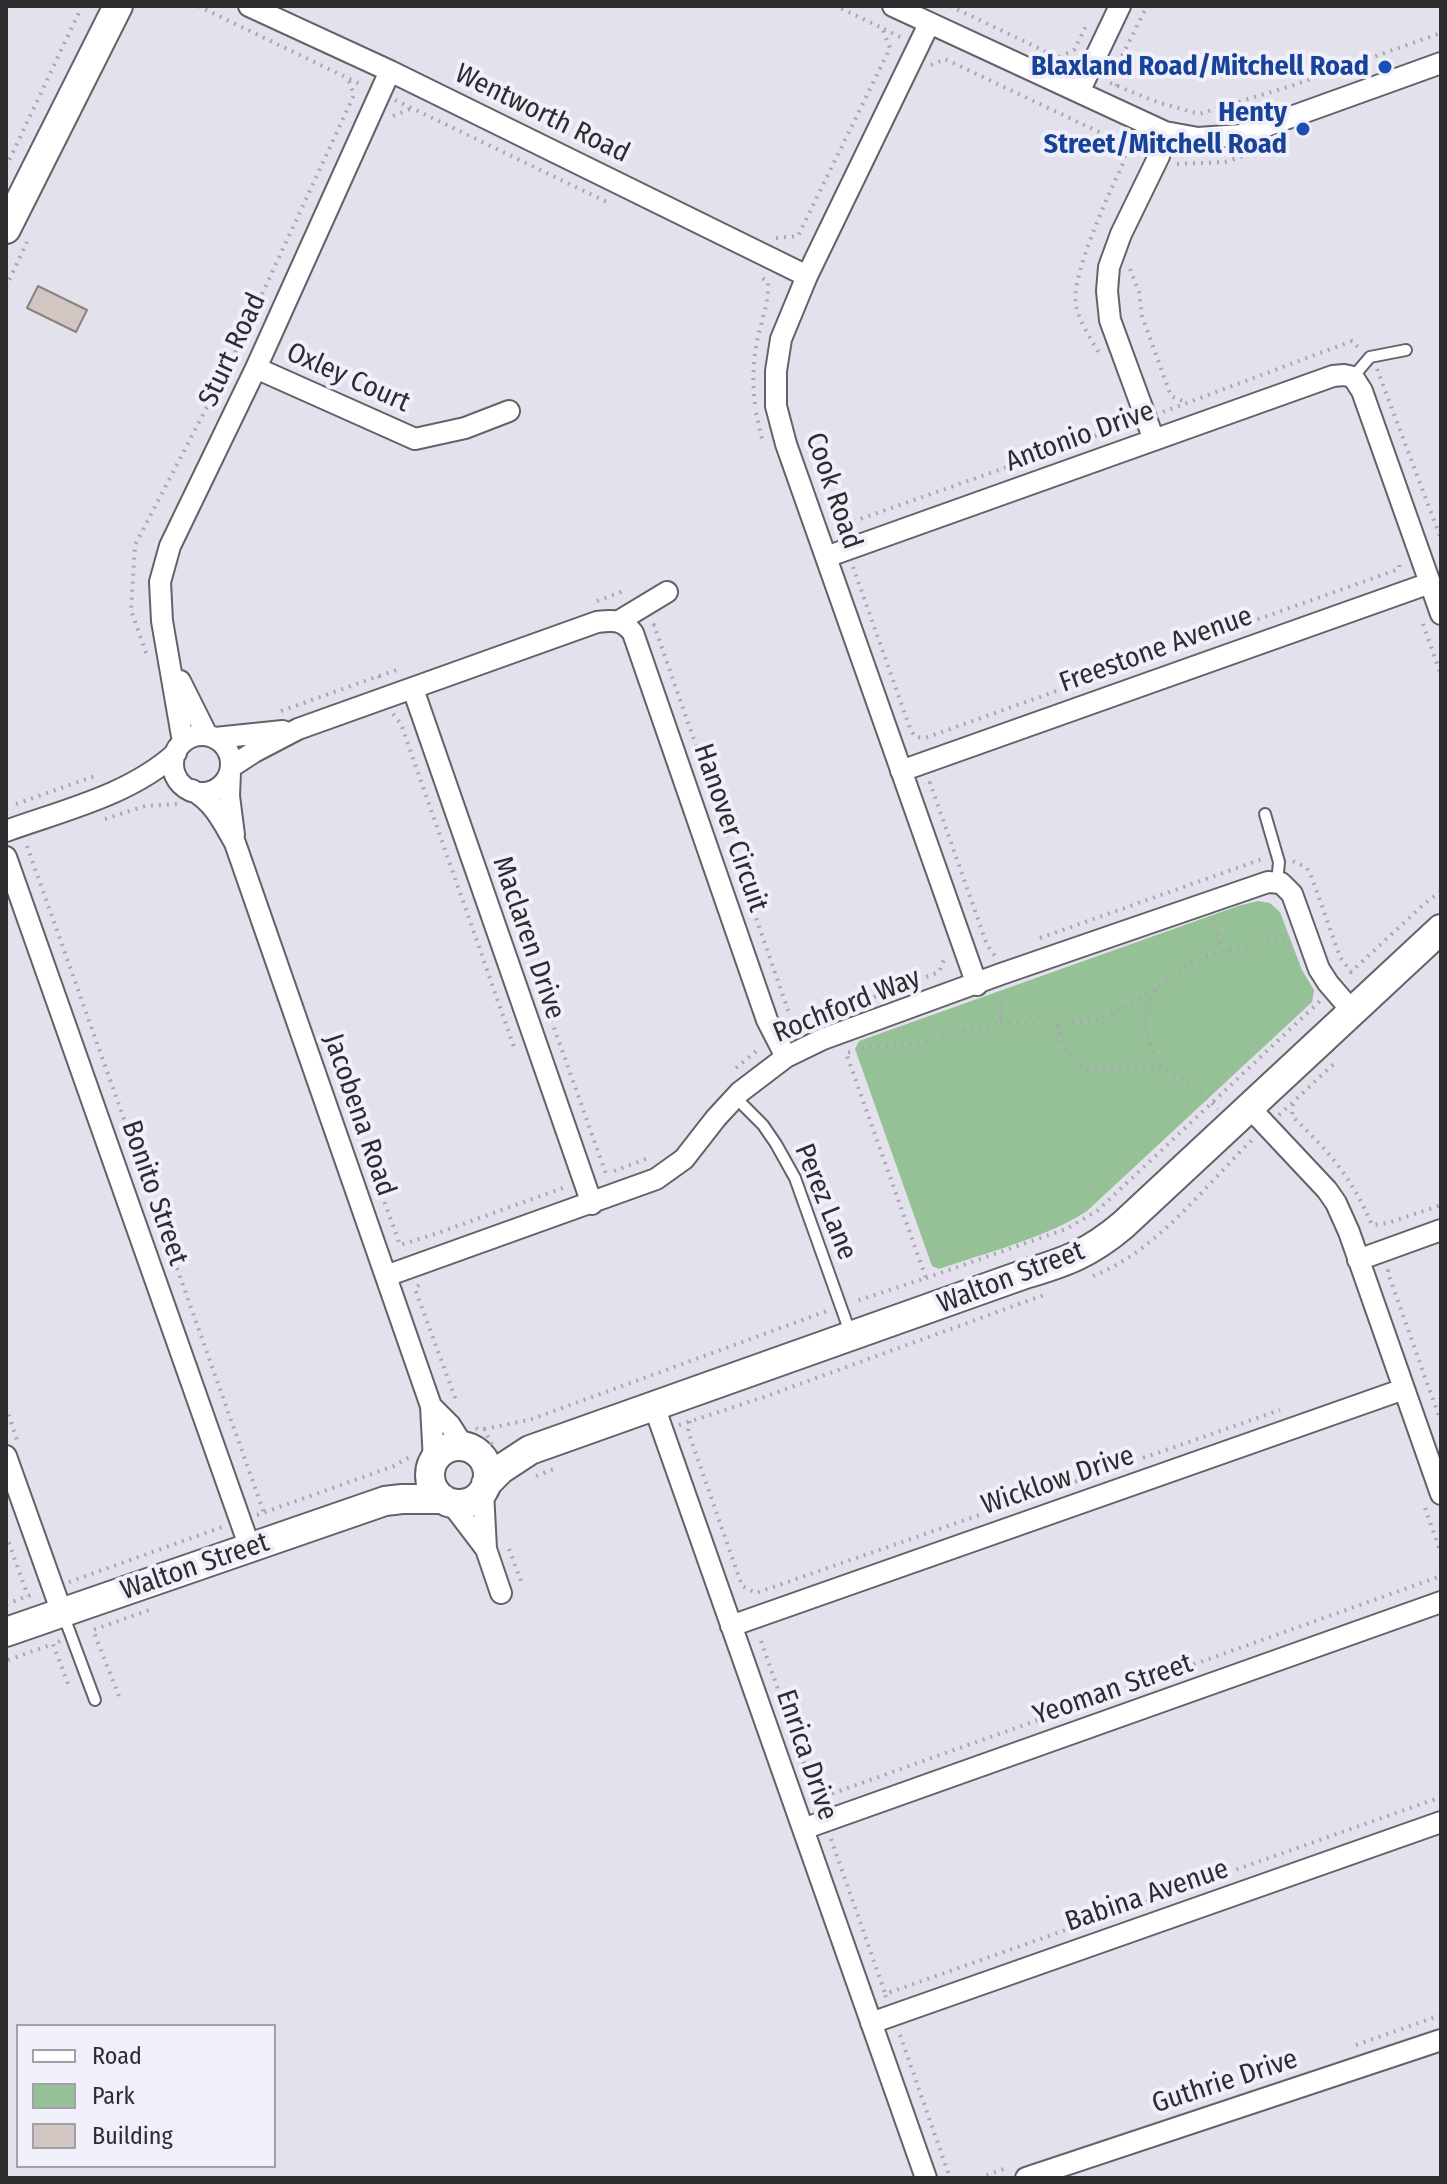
<!DOCTYPE html>
<style>
body{margin:0}
#map{position:relative;width:1447px;height:2184px;overflow:hidden;background:#e3e2ec;font-family:"Fira Sans Condensed",sans-serif}
canvas{display:block}
.frame{position:absolute;inset:0;border:8px solid #2d2d30;pointer-events:none}
.legend{position:absolute;left:16px;top:2024px;width:260px;height:144px;box-sizing:border-box;background:#f0effa;border:2px solid #a2a1a9;margin:0;padding:10px 14px;list-style:none;font-size:24px;color:#2d2d30}
.legend li{display:flex;align-items:center;gap:16px;height:40px}
.legend b{width:40px;border:2px solid #a2a1a9}
</style>
<div id="map">
<canvas width="1447" height="2184"></canvas>
<div class="frame"></div>
<ul class="legend">
<li><b style="height:10px;background:#fff"></b>Road</li>
<li><b style="height:22px;background:#96c196"></b>Park</li>
<li><b style="height:22px;background:#d1c6c1"></b>Building</li>
</ul>
</div>
<script>
const ctx = document.querySelector('canvas').getContext('2d');
ctx.lineJoin = 'round';
function paint(path, color) { ctx.fillStyle = color; ctx.fill(path, 'evenodd'); }
function stroke(path, color, width, dash) { ctx.strokeStyle = color; ctx.lineWidth = width; ctx.lineCap = dash ? 'butt' : 'round'; ctx.setLineDash(dash || []); ctx.stroke(path); }
function drawText(font, color, halo, rows, align = 'center') {
  ctx.font = font + ' "Fira Sans Condensed",sans-serif'; ctx.lineWidth = 8; ctx.setLineDash([]); ctx.textBaseline = 'middle'; ctx.strokeStyle = halo; ctx.fillStyle = color; for (const [text, x, y, turn = 0] of rows) {
    ctx.save(); ctx.translate(x, y); ctx.rotate((+turn || 0) * Math.PI / 180); ctx.textAlign = isNaN(turn) ? turn : align; if (halo) ctx.strokeText(text, 0, 0); ctx.fillText(text, 0, 0); ctx.restore();
  }
}
const green = new Path2D(`
 M1258 901 1270 903 1280 912 1302 970 1314 990 1312 1002 1087 1211C1048 1237 985 1253 939 1269L932 1266 855 1049 859 1041 1238 906Z`);
const building = new Path2D(`
 M38 286 87 310 76 332 27 308Z`);
const path = new Path2D(`
 M198 6 362 85
 M950 6 1074 65
 M884 29 902 38
 M1059 57 1074 50 1086 26
 M931 65 945 59 1120 142 1125 159C1111 190 1070 275 1076 306 1080 323 1092 341 1101 356
 M1110 83 1157 102 1199 114 1294 85 1441 33
 M1117 86 1115 70 1147 6
 M395 100 611 204
 M393 116 410 109
 M1120 142 1140 149
 M1177 164 1225 162 1243 156
 M6 167 82 6
 M776 238 798 236 890 48 882 28 836 6
 M1130 269 1139 292 1142 316 1171 396 1185 402
 M6 287 27 242
 M1377 369 1441 539
 M755 404C752 381 753 356 759 333 763 316 769 300 768 282L759 276
 M1163 412 1352 341 1359 348
 M756 413 762 439
 M840 533 839 529 841 522 849 523 1129 424
 M853 567 911 731 916 737 925 738 1399 569 1400 560
 M597 601 624 591
 M1423 624 1441 675
 M653 626 654 625 788 1010 796 1027
 M146 653 131 610 135 545 233 357 354 95 348 78
 M379 676 400 669
 M281 711 379 676 380 679
 M393 714 401 724 515 1050
 M931 782 930 783 987 945 995 956
 M16 804 98 775
 M105 819 145 806 178 804
 M27 846 264 1513
 M1293 861 1307 868 1312 878 1340 957 1351 972 1424 904 1441 891
 M1213 919 1223 951
 M1040 938 1265 858
 M1156 990C1139 1021 1144 1042 1165 1069
 M546 1005 606 1174
 M1000 1023 1058 1024 1097 1020 1137 1001 1186 966 1209 955 1289 936
 M1058 1024C1073 1101 1120 1055 1168 1072 1188 1078 1203 1094 1218 1109
 M792 1029 939 972 945 957
 M328 1044 400 1245 438 1233 568 1186
 M862 1048 920 1043 953 1033 1000 1023 1002 1002 1007 991
 M850 1052 846 1053 926 1278 853 1302
 M736 1068 760 1048
 M1293 1104 1292 1116C1330 1153 1351 1176 1372 1225L1388 1223 1441 1205
 M1279 1115 1337 1061
 M614 1171 651 1157
 M1389 1270 1388 1271 1389 1276 1441 1422
 M1093 1276C1157 1251 1204 1187 1252 1140
 M926 1278 1066 1229 1097 1211 1320 1001
 M419 1285 415 1289 457 1403
 M6 1407 17 1440
 M690 1421 688 1431 742 1586 756 1593 1280 1410
 M679 1425 764 1397 1044 1295
 M476 1428 479 1430 484 1429 494 1449
 M484 1429 529 1420 830 1310
 M536 1476 554 1469
 M1425 1508 1441 1553
 M257 1515 394 1466 413 1455
 M6 1535 28 1596
 M509 1549 522 1584
 M69 1582 222 1527
 M6 1604 34 1594
 M60 1641 53 1644 70 1689
 M761 1641 817 1800
 M8 1660 53 1644
 M119 1696 93 1630 149 1610
 M817 1799 1441 1576
 M831 1839 885 1993
 M886 1997 885 1994 1441 1797
 M900 2035 950 2178
 M1356 2045 1441 2015
 M979 2178 1009 2167`);
const lane = new Path2D(`
 M1353 377 1370 357 1406 350
 M1265 814 1279 862 1277 883
 M735 1097 763 1125 776 1144 795 1178 851 1335
 M63 1614 95 1700`);
const street = new Path2D(`
 M249 6 390 71 807 276
 M893 6 1165 132 1198 138 1241 135 1441 63
 M929 24 807 276 781 339 776 371V406L786 444 977 985
 M1079 92 1120 6
 M256 368 415 439 465 428 509 411
 M1154 440 1110 320 1107 291 1109 267 1121 234 1159 156 1165 132
 M826 557 1333 376 1344 375 1353 377 1362 391 1441 614
 M619 621 667 592
 M180 681 207 735
 M413 689 592 1204
 M173 764a29 29 0 1 1 58 0a29 29 0 1 1-58 0Z
 M215 738 283 731
 M183 742 162 621 160 582 170 546 256 368 390 71
 M231 767 254 752 298 729 597 622C612 620 623 619 633 633L767 1020 786 1057
 M901 771 1430 583
 M230 772 229 796 234 835
 M192 790C214 802 223 822 235 843L431 1406 434 1461
 M6 831C64 810 130 795 176 753
 M6 857 250 1548
 M1249 1107 1327 1190 1336 1203 1349 1232 1441 1494
 M1358 1260 1441 1230
 M386 1276 656 1179 684 1159 716 1118 740 1092 786 1057 823 1039 1001 974 1268 882 1281 883 1292 894 1319 969 1328 983 1352 1011
 M431 1406 450 1425 464 1447
 M654 1406 926 2178
 M6 1456 62 1613
 M483 1491 486 1549 501 1593
 M451 1503 486 1549
 M731 1626 1404 1389
 M803 1829 1441 1602
 M871 2023 1441 1822
 M1026 2178 1441 2040`);
const secondary = new Path2D(`
 M6 229 118 6
 M430 1475a29 29 0 1 1 58 0a29 29 0 1 1-58 0Z
 M486 1484 501 1469 530 1450 1025 1274C1066 1262 1090 1253 1123 1225L1441 929
 M6 1632 385 1501 402 1499H443`);
const markers = [
 [1385,67,8,"#1a4fb4"],
 [1303,129,8,"#1a4fb4"]
];
const transitNames = [
 ["Blaxland Road/Mitchell Road",1369,67],
 ["Henty",1287,113],
 ["Street/Mitchell Road",1287,145]
];
const streetNames = [
 ["Wentworth Road",542,114,26],
 ["Sturt Road",233,350,-65],
 ["Oxley Court",348,378,24],
 ["Antonio Drive",1080,437,-20],
 ["Cook Road",833,491,71],
 ["Freestone Avenue",1156,650,-20],
 ["Hanover Circuit",730,828,71],
 ["Maclaren Drive",528,938,71],
 ["Rochford Way",847,1006,-22],
 ["Jacobena Road",359,1115,71],
 ["Bonito Street",154,1193,71],
 ["Perez Lane",825,1202,68],
 ["Walton Street",1011,1278,-21],
 ["Wicklow Drive",1058,1481,-19],
 ["Walton Street",195,1567,-19],
 ["Yeoman Street",1113,1690,-19],
 ["Enrica Drive",806,1755,71],
 ["Babina Avenue",1147,1896,-19],
 ["Guthrie Drive",1225,2082,-18]
];
paint(green, '#96c196');
paint(building, '#d1c6c1');
stroke(building, '#8c837e', 2);
stroke(lane, '#62626b', 14);
stroke(street, '#62626b', 24);
stroke(secondary, '#62626b', 32);
stroke(path, '#a8a7af', 4, [2, 6]);
stroke(lane, '#fff', 10);
stroke(street, '#fff', 20);
stroke(secondary, '#fff', 28);
for (const [x, y, r, color] of markers) { const dot = new Path2D(); dot.arc(x, y, r, 0, 2 * Math.PI); ctx.fillStyle = color; ctx.fill(dot); stroke(dot, '#f0effa', 3); }
drawText('bold 28px', '#164399', '#f0effa', transitNames, 'right');
drawText('28px', '#2d2d30', '#f0effa', streetNames);
</script>
